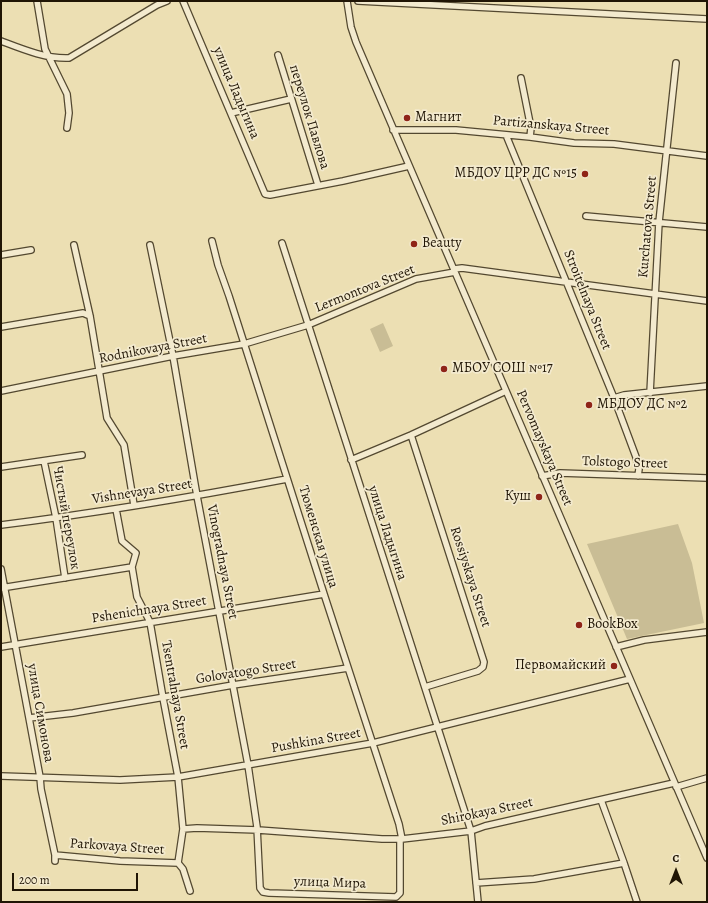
<!DOCTYPE html>
<meta charset="utf-8">
<style>
body{margin:0}
#map{position:relative;width:708px;height:903px;overflow:hidden;background:#ecdfb3;font-family:Alegreya,serif}
canvas{display:block}
.frame{position:absolute;inset:0;border:2px solid #201505;pointer-events:none}
.north{position:absolute;left:656px;top:851px;width:40px;height:40px;-webkit-text-stroke:3px #f3eace;paint-order:stroke;rotate:0deg;font-size:11px;font-weight:700;line-height:16px;text-align:center;color:#201505}
.north::after{content:'';display:block;margin:auto;width:14px;height:18px;background:#201505;clip-path:polygon(50% 0,100% 100%,50% 72%,0 100%)}
.scale{position:absolute;left:12px;top:873px;width:126px;height:18px;box-sizing:border-box;border:2px solid #201505;border-top:0;padding-left:5px;font-size:12px;line-height:14px;white-space:nowrap;color:#201505;-webkit-text-stroke:3px #f3eace;paint-order:stroke}
</style>
<div id="map">
<canvas width="708" height="903"></canvas>
<div class="frame"></div>
<div class="north">С</div>
<div class="scale">200 m</div>
</div>
<script>
const ctx = document.querySelector('canvas').getContext('2d');
ctx.lineJoin = 'round';
function paint(path, color) { ctx.fillStyle = color; ctx.fill(path, 'evenodd'); }
function stroke(path, color, width, dash) { ctx.strokeStyle = color; ctx.lineWidth = width; ctx.lineCap = dash ? 'butt' : 'round'; ctx.setLineDash(dash || []); ctx.stroke(path); }
function drawText(font, color, halo, rows, align = 'center') {
  ctx.font = font + ' Alegreya,serif'; ctx.lineWidth = 3.5; ctx.setLineDash([]); ctx.textBaseline = 'middle'; ctx.strokeStyle = halo; ctx.fillStyle = color; for (const [text, x, y, turn = 0] of rows) {
    ctx.save(); ctx.translate(x, y); ctx.rotate((+turn || 0) * Math.PI / 180); ctx.textAlign = isNaN(turn) ? turn : align; if (halo) ctx.strokeText(text, 0, 0); ctx.fillText(text, 0, 0); ctx.restore();
  }
}
const green = new Path2D(`
 M383 323 393 346 380 352 370 329Z
 M678 524 692 563 704 623 627 639 587 544Z`);
const minor = new Path2D(`
 M37 1 45 49 67 94 69 113 67 128
 M183 1 265 194 270 195 343 181 409 166
 M347 1 351 27 356 42 707 858
 M358 1 707 19
 M1 41C22 49 46 59 69 58L157 5 167 1
 M278 55 318 185
 M521 78 531 128 530 137
 M231 113 291 99
 M393 130H456L530 137 574 143 614 144 707 156
 M506 135 614 398 636 457 639 469 638 476
 M586 216 707 227
 M212 241 218 265 229 296 324 594 399 824 402 839
 M282 243 471 831 478 902
 M74 245 90 316 107 418 124 445 134 505
 M150 245 173 356 197 496 248 765 257 827 260 888 263 892 269 893 396 897 400 893V839
 M1 255 31 250
 M454 269 462 268 707 301
 M1 327 83 313 90 316
 M1 391 173 356 244 344 308 325 416 279 455 272
 M650 393 659 222 676 63
 M614 398 624 395 707 386
 M411 435 484 662 483 667 478 671 425 687
 M351 460 411 435 506 391
 M44 461 56 518 65 578
 M1 467 82 455
 M542 476 560 473 707 478
 M116 509 122 541 136 553 132 567 137 597 150 622 163 698 178 777 183 829 178 863 183 869 190 891
 M1 525C97 513 192 497 287 479
 M1 569 29 718 40 777 41 789 55 855V861
 M1 588 132 567
 M1 647 324 594
 M616 647 644 640 707 632
 M29 718 73 713 233 685 348 668
 M1 776 120 780 178 777 373 743 630 679
 M676 787 707 778
 M601 800 624 863 637 902
 M183 829 197 828 258 830 382 839H402L471 831 485 826 674 783
 M55 855 120 861 178 863
 M476 883 534 879 624 863`);
const markers = [
 [407,118,4,"#8f2418"],
 [585,174,4,"#8f2418"],
 [414,244,4,"#8f2418"],
 [444,369,4,"#8f2418"],
 [589,405,4,"#8f2418"],
 [539,497,4,"#8f2418"],
 [579,625,4,"#8f2418"],
 [614,666,4,"#8f2418"]
];
const streetNames = [
 ["улица Ладыгина",236,93,67],
 ["переулок Павлова",309,117,73],
 ["Partizanskaya Street",551,126,5],
 ["Kurchatova Street",648,227,-85],
 ["Lermontova Street",365,289,-22],
 ["Stroitelnaya Street",587,300,68],
 ["Rodnikovaya Street",153,349,-11],
 ["Pervomayskaya Street",544,448,67],
 ["Tolstogo Street",625,463,2],
 ["Vishnevaya Street",142,492,-9],
 ["Чистый переулок",66,518,80],
 ["улица Ладыгина",387,533,72],
 ["Тюменская улица",318,537,73],
 ["Vinogradnaya Street",222,562,79],
 ["Rossiyskaya Street",470,577,72],
 ["Pshenichnaya Street",149,610,-9],
 ["Golovatogo Street",246,672,-9],
 ["Tsentralnaya Street",175,695,80],
 ["улица Симонова",40,713,80],
 ["Pushkina Street",316,741,-10],
 ["Shirokaya Street",487,812,-12],
 ["Parkovaya Street",117,847,4],
 ["улица Мира",330,883,2]
];
const poiNames = [
 ["Магнит",415,118],
 ["МБДОУ ЦРР ДС №15",577,174,"right"],
 ["Beauty",422,244],
 ["МБОУ СОШ №17",452,369],
 ["МБДОУ ДС №2",597,405],
 ["Куш",531,497,"right"],
 ["BookBox",587,625],
 ["Первомайский",606,666,"right"]
];
paint(green, '#c9bd95');
stroke(minor, '#534830', 8);
stroke(minor, '#f3eace', 5.5);
for (const [x, y, r, color] of markers) { const dot = new Path2D(); dot.arc(x, y, r, 0, 2 * Math.PI); ctx.fillStyle = color; ctx.fill(dot); stroke(dot, '#f3eace', 1.5); }
drawText('14px', '#201505', '#f3eace', streetNames);
drawText('14px', '#201505', '#f3eace', poiNames, 'left');
</script>
